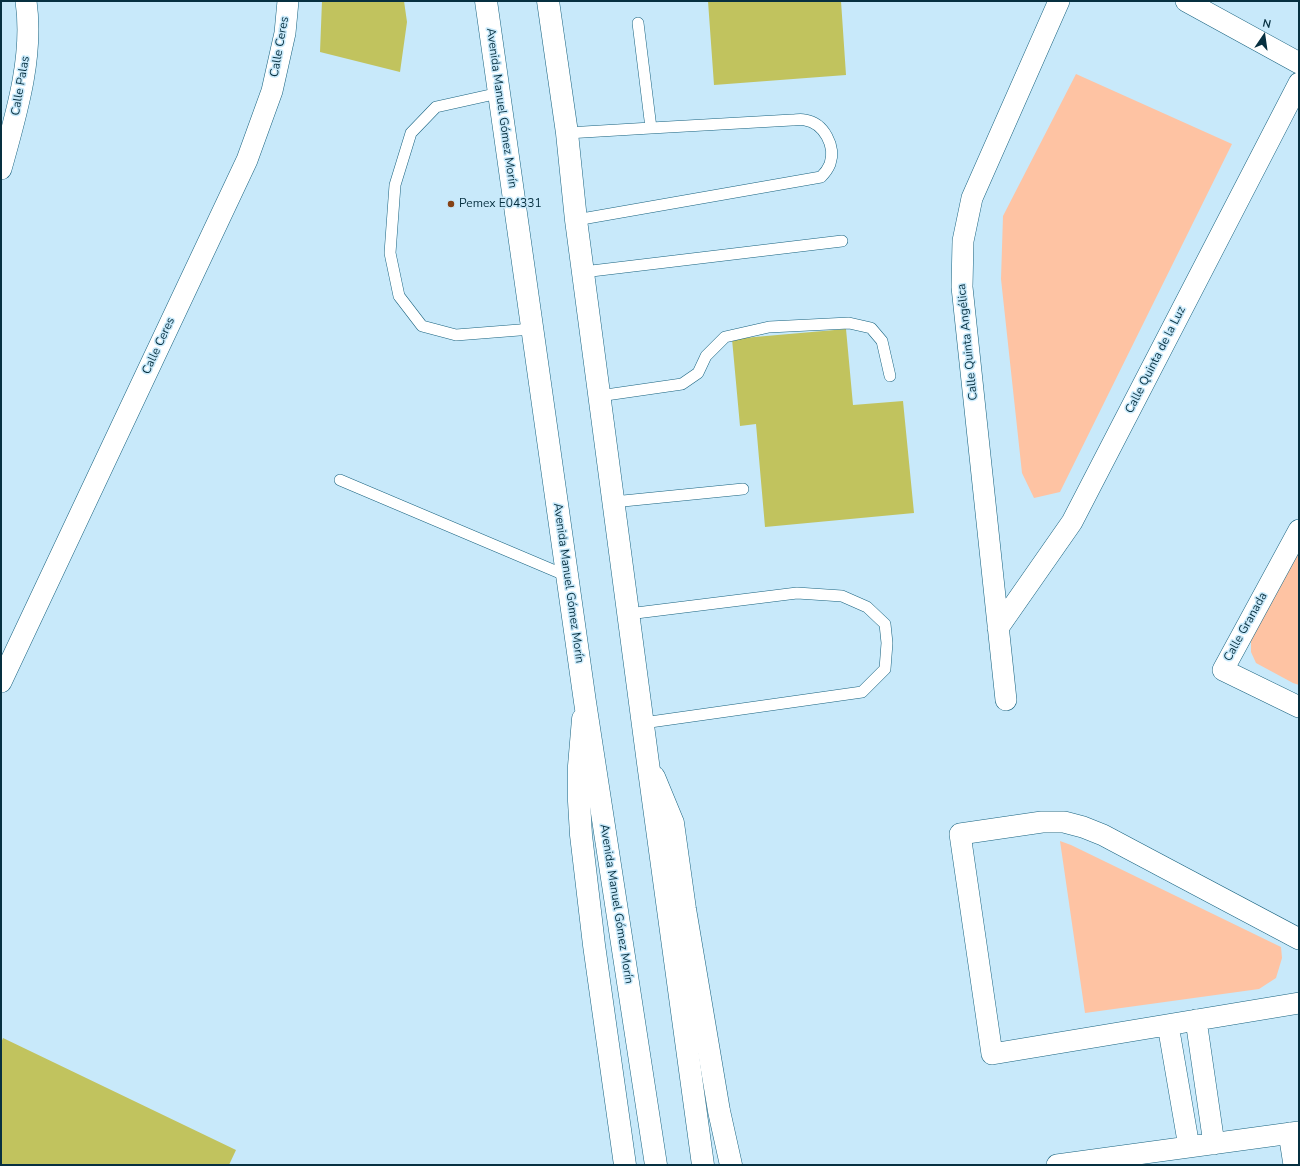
<!DOCTYPE html>
<meta charset="utf-8">
<style>
body{margin:0}
#map{position:relative;width:1300px;height:1166px;overflow:hidden;background:#c8e9fa;font-family:"Nunito Sans",sans-serif}
canvas{display:block}
.frame{position:absolute;inset:0;border:2px solid #073040;pointer-events:none}
.north{position:absolute;left:1244px;top:16px;width:40px;height:40px;-webkit-text-stroke:3px #c8e9fa;paint-order:stroke;rotate:13deg;font-size:11px;font-weight:700;line-height:16px;text-align:center;color:#073040}
.north::after{content:'';display:block;margin:auto;width:14px;height:18px;background:#073040;clip-path:polygon(50% 0,100% 100%,50% 72%,0 100%)}
</style>
<div id="map">
<canvas width="1300" height="1166"></canvas>
<div class="frame"></div>
<div class="north">N</div>
</div>
<script>
const ctx = document.querySelector('canvas').getContext('2d');
ctx.lineJoin = 'round';
function paint(path, color) { ctx.fillStyle = color; ctx.fill(path, 'evenodd'); }
function stroke(path, color, width, dash) { ctx.strokeStyle = color; ctx.lineWidth = width; ctx.lineCap = dash ? 'butt' : 'round'; ctx.setLineDash(dash || []); ctx.stroke(path); }
function drawText(font, color, halo, rows, align = 'center') {
  ctx.font = font + ' "Nunito Sans",sans-serif'; ctx.lineWidth = 3; ctx.setLineDash([]); ctx.textBaseline = 'middle'; ctx.strokeStyle = halo; ctx.fillStyle = color; for (const [text, x, y, turn = 0] of rows) {
    ctx.save(); ctx.translate(x, y); ctx.rotate((+turn || 0) * Math.PI / 180); ctx.textAlign = isNaN(turn) ? turn : align; if (halo) ctx.strokeText(text, 0, 0); ctx.fillText(text, 0, 0); ctx.restore();
  }
}
const green = new Path2D(`
 M1076 74 1232 144 1060 492 1034 498 1022 473 1001 279 1003 216Z
 M1299 548V685L1293 683 1256 663 1251 652V640Z
 M1060 841 1071 845 1281 947 1282 958 1276 978 1259 989 1085 1013Z`);
const building = new Path2D(`
 M322 1H404L407 22 400 72 320 52Z
 M708 1H841L846 75 714 85Z
 M846 329 853 405 903 401 914 513 765 527 756 424 740 426 732 339Z
 M3 1038 236 1150 229 1165H1V1043Z`);
const service = new Path2D(`
 M499 93 436 107 411 133 395 185 390 253 399 296 422 326 456 335 532 329
 M567 133 651 128
 M576 220 821 177C825 173 828 169 830 164 836 146 824 123 805 120 801 119 796 120 792 120L651 128 638 23
 M583 272 842 241
 M599 396 682 384 698 373 706 356 725 337 769 327 849 323 871 328 882 341 890 376
 M340 480 567 576
 M613 502 743 489
 M628 614 797 593 842 596 867 607 885 624 887 643 885 669 862 692 643 723`);
const minor = new Path2D(`
 M1186 1 1299 63
 M1 169C16 115 34 57 26 1
 M1299 530 1223 670 1299 707
 M998 628 1072 522 1299 83
 M1 682 247 160 272 91 285 33 288 1
 M1006 700 962 287 963 241 972 198 1059 1
 M1299 939 1103 835 1083 827 1064 822H1042L960 834 992 1054 1299 1003
 M1196 1020 1214 1144
 M1168 1025 1189 1147
 M1289 1133 1294 1165
 M1057 1165 1299 1132`);
const tertiary = new Path2D(`
 M583 719 579 766V801L581 835 594 945 625 1165
 M654 777 673 823 685 909 719 1111 731 1165`);
const primary = new Path2D(`
 M486 1 585 702 656 1165
 M548 1 567 133 576 220 648 763 703 1165`);
const markers = [
 [451,204,4,"#854215"]
];
const streetNames = [
 ["Calle Ceres",280,47,-80],
 ["Calle Palas",21,86,-80],
 ["Avenida Manuel Gómez Morín",501,108,82],
 ["Calle Quinta Angélica",968,342,-96],
 ["Calle Ceres",159,346,-65],
 ["Calle Quinta de la Luz",1156,360,-63],
 ["Avenida Manuel Gómez Morín",568,583,82],
 ["Calle Granada",1246,627,-61],
 ["Avenida Manuel Gómez Morín",616,904,81]
];
const poiNames = [
 ["Pemex E04331",459,204]
];
paint(green, '#fec3a3');
paint(building, '#c1c35e');
stroke(service, '#18627f', 12);
stroke(minor, '#18627f', 22);
stroke(tertiary, '#18627f', 23);
stroke(primary, '#18627f', 23);
stroke(service, '#fff', 11);
stroke(minor, '#fff', 21);
stroke(tertiary, '#fff', 22);
stroke(primary, '#fff', 22);
for (const [x, y, r, color] of markers) { const dot = new Path2D(); dot.arc(x, y, r, 0, 2 * Math.PI); ctx.fillStyle = color; ctx.fill(dot); stroke(dot, '#c8e9fa', 1.5); }
drawText('12px', '#073040', '#c8e9fa', streetNames);
drawText('12px', '#073040', '#c8e9fa', poiNames, 'left');
</script>
